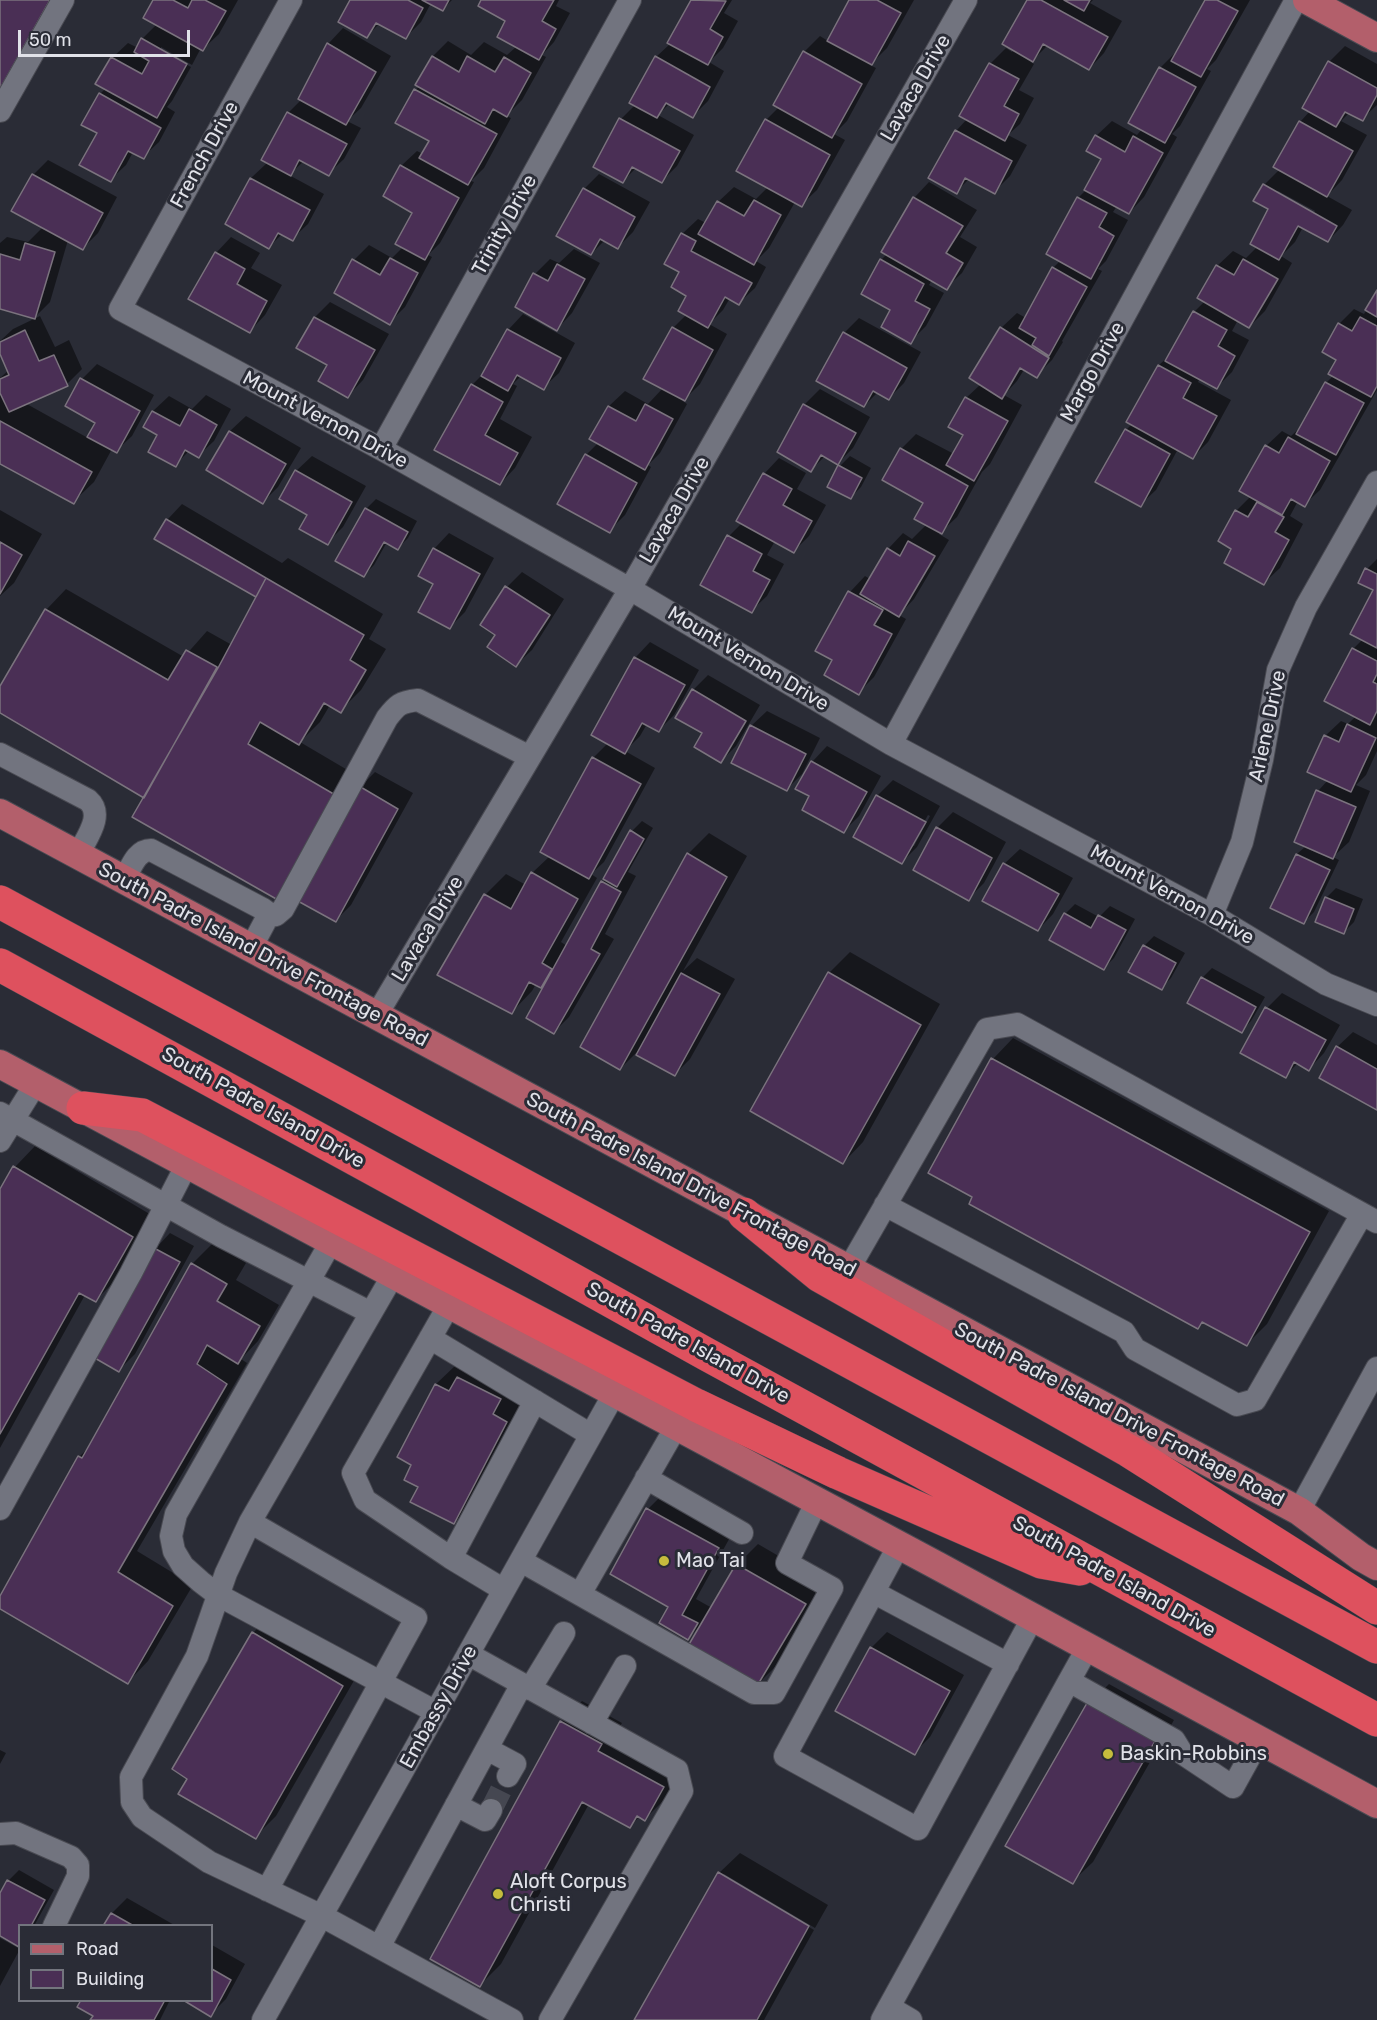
<!DOCTYPE html>
<style>
body{margin:0}
#map{position:relative;width:1377px;height:2020px;overflow:hidden;background:#2a2c36;font-family:Rubik,sans-serif}
canvas{display:block}
.legend{position:absolute;left:18px;top:1924px;width:195px;height:78px;box-sizing:border-box;background:#2a2c36;border:2px solid #73757e;margin:0;padding:8px 10px;list-style:none;font-size:18px;color:#e1e2e9}
.legend li{display:flex;align-items:center;gap:12px;height:30px}
.legend b{width:30px;border:2px solid #73757e}
.scale{position:absolute;left:18px;top:30px;width:172px;height:27px;box-sizing:border-box;border:3px solid #e1e2e9;border-top:0;padding-left:8px;font-size:18px;line-height:21px;white-space:nowrap;color:#e1e2e9;-webkit-text-stroke:4px #2a2c36;paint-order:stroke}
</style>
<div id="map">
<canvas width="1377" height="2020"></canvas>
<ul class="legend">
<li><b style="height:8px;background:#b35f6b"></b>Road</li>
<li><b style="height:16px;background:#4a2f55"></b>Building</li>
</ul>
<div class="scale">50 m</div>
</div>
<script>
const ctx = document.querySelector('canvas').getContext('2d');
ctx.lineJoin = 'round';
function paint(path, color) { ctx.fillStyle = color; ctx.fill(path, 'evenodd'); }
function stroke(path, color, width, dash) { ctx.strokeStyle = color; ctx.lineWidth = width; ctx.lineCap = dash ? 'butt' : 'round'; ctx.setLineDash(dash || []); ctx.stroke(path); }
function drawText(font, color, halo, rows, align = 'center') {
  ctx.font = font + ' Rubik,sans-serif'; ctx.lineWidth = 6; ctx.setLineDash([]); ctx.textBaseline = 'middle'; ctx.strokeStyle = halo; ctx.fillStyle = color; for (const [text, x, y, turn = 0] of rows) {
    ctx.save(); ctx.translate(x, y); ctx.rotate((+turn || 0) * Math.PI / 180); ctx.textAlign = isNaN(turn) ? turn : align; if (halo) ctx.strokeText(text, 0, 0); ctx.fillText(text, 0, 0); ctx.restore();
  }
}
const shadow = new Path2D(`
 M155 0H238L219 34 203 49 201 48 192 65 161 47V51L191 67 172 101 167 107 175 112 159 142 143 157 133 152 126 165 110 180 99 133 100 94 106 88 112 58 128 43 138 48 142 39 157 24Z
 M351 0H452L443 9 431 3 421 22 406 37 380 23 367 36Z
 M483 0H559L556 6 570 13 554 42 542 55 546 57 522 100 506 116 511 118 484 168 471 181 474 182 440 243 428 255 432 257 405 307 389 323 354 260 369 245 392 258 403 247 414 212 401 166 417 151 423 154 431 141 415 90 420 86 417 84 433 56 448 41 471 55 484 42 507 55 517 46 507 21Z
 M693 0H732L724 13 738 21 723 48 709 62 724 71 708 101 693 116 670 103 658 115 694 135 677 166 662 181 636 168 623 181 621 119 635 105 656 57 671 43Z
 M851 0H914L887 48 870 65 876 68 847 121 834 134 845 140 817 190 801 205 795 202 769 248 756 261 766 267 755 288 739 303 730 298 723 310 709 324 727 334 700 384 683 401 687 404 660 453 648 465 651 467 625 515 609 531 586 455 598 443 591 439 609 406 625 391 648 404 663 388 673 328 687 314 688 295 681 272 682 234 698 219 706 223 718 202 734 187 756 199 768 187 766 120 779 107 804 52 820 36 828 41Z
 M1028 0H1093L1090 3 1122 21 1104 53 1089 69 1048 45 1031 62 1034 64 1019 90 1034 98 1020 124 1008 135 1027 145 1010 176 994 192 970 178 956 192V131L967 119 990 64 1006 48 1012 52 1014 49Z
 M1207 0H1250L1216 60 1207 69 1211 71 1180 126 1172 134 1177 137 1144 197 1129 213 1117 206 1113 212 1128 220 1106 261 1098 269 1102 271 1062 341 1063 342 1052 360 1036 376 1025 368 1017 381 1004 395 1022 405 990 464 982 472 957 517 939 534 949 540 914 599 899 615 906 619 874 677 858 693 834 660 850 592 865 576 870 579 888 549 903 533 912 539 927 524 925 502 901 449 916 434 954 454 965 435 966 398 981 384 1001 328 1017 313 1026 318 1053 268 1061 260 1048 253 1078 198 1086 190 1104 158 1096 136 1112 121 1137 135 1142 129 1130 122 1160 68 1176 52 1177 53Z
 M343 28 391 56 361 108 347 121 361 128 344 159 328 174 304 161 289 175 324 194 308 224 292 239 282 234 269 247 227 223 251 178 268 162 263 159 289 112 302 99 328 44Z
 M1345 46 1377 64V105L1362 119 1350 112 1341 121 1367 135 1342 180 1327 196 1352 210 1343 225 1328 241 1303 227 1295 242 1281 256 1292 263 1265 311 1249 327 1238 320 1232 331 1249 340 1232 372 1216 388 1200 378 1198 382 1231 400 1208 442 1193 457 1178 449 1156 490 1140 505 1097 482 1126 430 1132 424 1128 421 1159 365 1171 354 1194 312 1205 301 1217 266 1233 251 1246 258 1258 246 1271 209 1264 185 1280 169 1300 122 1310 111 1329 62ZM1278 191 1315 211 1313 214 1276 193Z
 M48 160 117 197 98 233 83 248 68 240 50 302 35 317 0 307V243L7 237 28 242 43 227 33 175Z
 M599 174 650 202 633 232 618 247 605 240 591 254 584 189Z
 M929 182 977 210 960 237 977 247 962 273 946 288 932 280 929 285 944 293 926 326 910 342 892 309 881 260 887 254 914 198Z
 M231 237 260 253 251 268 282 285 265 315 250 331 216 253Z
 M574 249 600 263 572 313 557 329 535 274 550 259 559 263Z
 M1377 293V390L1320 490 1304 505 1298 501 1290 516 1303 524 1280 568 1264 583 1233 548 1236 511 1251 496 1266 446 1282 431 1291 436 1305 423 1326 383 1334 375 1338 359 1339 324 1354 309 1364 314Z
 M330 302 389 334 363 380 348 396 329 364 298 348 315 317Z
 M523 314 575 343 559 373 543 388 521 376 513 384 517 386 500 419 532 437 515 468 500 484 436 449 472 385 485 372 508 330Z
 M40 316 55 347 69 340 82 369 67 384 25 403 88 438 97 422 82 379 97 364 154 395 132 436 116 451 112 449 94 482 73 502 0 462V378L9 370 0 350V341L13 329Z
 M859 318 921 352 904 383 889 398 878 392 864 406 844 333Z
 M820 389 870 417 853 448 838 463 825 456 811 470 779 452 804 405Z
 M206 395 231 409 214 441 198 456 189 451 175 465 159 434 145 426 153 411 169 396 192 409Z
 M246 416 301 448 278 487 263 502 208 470 230 431Z
 M312 456 366 486 343 527 327 543 309 514 296 471Z
 M850 456 871 468 861 487 851 497 840 466Z
 M779 458 806 473 797 489 826 505 809 536 794 551 775 541 767 555 784 564 767 596 751 611 702 584 729 536 742 523 764 474Z
 M376 499 417 521 408 538 398 548 387 542 374 565 364 575 366 509Z
 M182 504 282 563 288 558 383 614 369 639 386 649 361 690 340 711 330 705 320 722 300 742 356 775 298 878 145 797 0 711V689L46 610 66 589 184 657 207 631 232 645 261 591 167 520Z
 M0 510 42 534 14 583 0 596Z
 M449 533 494 558 465 612 449 628 434 549Z
 M1377 559V751L1366 775 1356 785 1370 791 1349 842 1333 857 1339 860 1314 912 1304 922 1272 907 1297 854 1306 846 1296 841 1318 791 1328 780 1325 736 1341 721 1348 724 1356 716 1353 649 1363 639 1375 590 1360 582 1367 569Z
 M522 572 564 599 532 650 516 665 497 634 482 624 507 587Z
 M650 642 699 670 674 715 659 730 647 724 640 736 625 751 655 768 604 862 591 874 597 878 561 942 567 946 632 831 642 821 653 828 628 872 636 876 605 934 614 939 569 1017 554 1032 548 979 541 986 536 984 532 991 512 1012 485 895 506 874 526 885 532 873 550 856 542 851 593 758 608 743 635 658Z
 M708 675 760 705 736 746 721 761 705 733 693 690Z
 M767 711 820 738 802 774 787 789 751 726Z
 M827 746 881 776 859 816 844 831 811 796 812 762Z
 M375 772 413 793 351 905 336 920 360 787Z
 M893 780 940 806 917 847 902 862 877 796ZM928 815 930 816 914 846H911Z
 M953 812 1006 842 984 883 968 899 937 828Z
 M709 833 747 856 683 971 697 958 735 979 690 1059 675 1074 636 1053 620 1069 688 854Z
 M1020 849 1073 878 1053 914 1038 930 1004 864Z
 M1336 888 1363 899 1354 922 1344 932 1326 898Z
 M1075 904 1099 917 1110 906 1135 919 1114 958 1104 968 1065 914Z
 M1154 936 1185 953 1171 978 1161 988 1144 946Z
 M850 952 940 1004 863 1142 843 1163 752 1110 829 973Z
 M1212 968 1265 997 1251 1021 1241 1031 1202 978Z
 M1282 993 1340 1025 1324 1053 1309 1069 1298 1063 1285 1076 1267 1008Z
 M1353 1032 1377 1045V1108L1337 1047Z
 M1013 1038 1329 1211 1267 1324 1246 1345 1204 1321 1198 1327 930 1172 993 1059Z
 M35 1146 153 1216 116 1280 96 1300 85 1295 0 1448V1192L15 1167Z
 M170 1233 194 1246 135 1354 119 1370 155 1249Z
 M213 1243 246 1263 236 1280 279 1305 258 1341 241 1359 247 1363 137 1551 193 1585 148 1661 128 1682 0 1607V1599L79 1457 91 1445 192 1264Z
 M479 1357 520 1378 512 1393 527 1401 474 1502 454 1523 413 1464 399 1457 436 1384 457 1364Z
 M663 1494 733 1532 696 1599 712 1608 737 1565 758 1544 825 1583 778 1664 757 1685 700 1626 688 1638 670 1606 648 1509Z
 M273 1612 363 1665 276 1816 255 1837 189 1778 253 1633Z
 M887 1632 964 1675 930 1737 914 1753 871 1648Z
 M1109 1684 1174 1720 1093 1862 1072 1882 1089 1704Z
 M582 1701 622 1723 618 1730 684 1766 666 1798 645 1819 640 1816 630 1827 589 1804 501 1964 480 1985 561 1722Z
 M0 1750 6 1753 0 1764Z
 M740 1853 828 1905 815 1928 724 1874V1877L814 1930 764 2020H636L719 1873Z
 M19 1870 54 1890 34 1926H20L19 1945 0 1934V1896L9 1880Z
 M127 1898 176 1926H105L112 1913Z
 M0 1938 20 1949 0 1986Z
 M212 1945 245 1964 226 1999 210 2015Z
 M83 2000H170L160 2020H92L95 2015Z`);
const building = new Path2D(`
 M0 0H50L0 89Z
 M153 0H173L188 8 192 0H205L226 11 203 51 143 18Z
 M350 0H408L423 8 406 39 376 23 367 38 338 22Z
 M422 0H449L443 11Z
 M481 0H554L542 21 556 29 539 60 497 37 505 21 478 6Z
 M691 0 726 1 710 29 723 37 708 65 667 43Z
 M849 0H877L901 13 872 65 827 41Z
 M1027 0H1041L1108 37 1089 70 1043 44 1033 62 1002 44Z
 M1064 0H1090L1084 11Z
 M1205 0H1217L1238 11 1201 77 1171 61Z
 M141 38 187 64 157 118 95 84 111 57 142 74 149 61 134 52Z
 M327 43 376 72 346 125 298 99Z
 M803 51 862 84 832 138 773 105Z
 M432 56 459 72 467 56 495 72 504 57 531 73 507 117 493 109 485 124 415 85Z
 M655 56 710 87 693 118 666 103 657 118 629 103Z
 M1328 61 1377 88V95L1363 121 1345 112 1336 127 1302 108Z
 M989 63 1019 79 1004 106 1019 114 1005 141 959 116Z
 M1159 67 1196 87 1165 143 1128 123Z
 M414 89 497 134 468 185 419 158 429 141 395 123Z
 M99 93 161 128 144 159 128 151 111 182 79 165 97 133 81 125Z
 M287 112 347 144 329 176 299 160 291 176 261 160Z
 M619 118 680 151 662 183 632 167 623 183 593 167Z
 M765 119 830 155 802 207 736 171Z
 M1299 121 1353 151 1327 197 1273 167Z
 M955 130 1012 161 995 194 965 178 957 194 928 178Z
 M1095 135 1125 152 1133 136 1163 153 1129 214 1084 190 1101 159 1086 151Z
 M400 165 459 198 425 260 395 244 412 213 383 196Z
 M32 174 103 213 83 250 11 211Z
 M250 178 310 210 293 241 278 233 269 249 225 224Z
 M1263 184 1337 226 1328 242 1298 226 1279 260 1250 244 1268 209 1253 201Z
 M583 188 635 217 618 249 600 239 591 255 556 236Z
 M913 197 963 226 946 253 963 263 947 290 881 252Z
 M1077 197 1107 213 1099 227 1114 236 1091 279 1046 254Z
 M754 200 781 215 754 265 698 234 717 201 744 216Z
 M681 233 696 241 691 251 752 283 739 305 725 297 708 328 678 311 686 296 671 287 679 272 664 264Z
 M25 243 55 252 35 319 0 309V254L20 260Z
 M215 252 245 269 237 284 267 301 250 333 188 299Z
 M390 258 418 273 390 325 334 293 352 259 380 275Z
 M880 259 924 284 915 301 930 309 911 344 881 327 890 310 861 294Z
 M1243 259 1278 279 1249 328 1197 298 1216 265 1234 275Z
 M557 264 585 279 557 331 515 307 533 273 548 281Z
 M1052 267 1087 287 1049 356 1032 345 1036 338 1019 328Z
 M1377 290V317L1365 310Z
 M1193 311 1227 330 1218 346 1235 356 1217 389 1165 361Z
 M314 317 375 350 348 398 318 381 327 365 296 348Z
 M1360 317 1377 326V386L1371 397 1328 374 1336 360 1322 352 1338 323 1352 331Z
 M672 327 713 350 685 401 643 379Z
 M1000 327 1049 358 1037 378 1020 368 1002 399 969 378Z
 M507 329 561 358 544 390 517 375 508 391 481 376Z
 M25 330 39 361 54 355 68 386 9 412 0 393V379L9 375 0 354V342Z
 M843 332 907 368 889 400 873 391 864 407 816 381Z
 M1158 365 1191 383 1183 398 1217 416 1193 459 1126 422Z
 M80 378 140 411 117 453 87 437 95 423 65 406Z
 M1325 382 1364 403 1336 455 1296 434Z
 M471 384 503 402 485 435 518 453 500 485 434 450Z
 M965 397 1008 421 974 481 946 465 963 435 948 427Z
 M645 404 673 419 645 470 589 439 608 406 636 421Z
 M803 404 856 433 838 465 821 455 811 472 777 452Z
 M189 409 217 425 199 458 185 450 176 467 148 452 157 435 143 427 152 411 180 426Z
 M0 421 92 472 74 504 0 464Z
 M1125 429 1170 454 1141 507 1095 482Z
 M229 431 286 464 263 504 206 470Z
 M1288 437 1330 461 1305 507 1291 499 1282 515 1239 491 1265 445 1279 453Z
 M900 448 968 486 942 534 914 519 923 503 882 480Z
 M585 454 637 483 610 533 557 504Z
 M838 465 862 478 851 499 827 487Z
 M295 470 352 502 328 545 299 529 307 515 279 499Z
 M763 473 792 489 783 505 812 521 794 553 736 521Z
 M1257 502 1284 517 1275 532 1289 540 1264 585 1224 563 1231 549 1218 541 1235 510 1248 517Z
 M365 508 408 532 398 550 384 542 364 577 335 561Z
 M166 519 266 578 256 597 154 539Z
 M727 535 762 554 753 571 770 580 752 613 700 585Z
 M908 541 935 556 899 617 860 594 887 548 900 556Z
 M0 542 22 555 0 594Z
 M433 548 480 574 450 629 418 612 433 584 418 576Z
 M1365 568 1377 574V648L1350 634 1373 590 1358 583Z
 M266 578 364 635 350 660 366 670 341 713 324 703 299 745 260 722 248 744 337 796 278 900 132 817 218 668Z
 M505 586 550 615 516 667 487 647 495 635 480 625Z
 M848 591 883 610 874 625 892 634 859 695 824 675 832 660 815 651Z
 M45 609 168 680 186 650 217 667 144 798 0 713V686Z
 M1352 648 1377 661V674L1373 682 1377 684V711L1370 725 1324 701Z
 M634 657 685 685 659 732 642 723 625 754 591 735Z
 M692 689 746 721 721 763 694 747 702 733 675 718Z
 M1347 724 1376 738 1351 792 1307 772 1324 735 1339 742Z
 M750 725 806 754 787 791 731 763Z
 M592 757 641 784 589 879 540 852Z
 M811 761 867 792 844 833 802 810 809 796 795 789Z
 M359 786 398 809 336 922 296 900Z
 M1316 790 1356 807 1333 859 1294 842Z
 M876 795 926 822 902 864 853 837Z
 M936 827 992 858 969 901 913 870Z
 M630 830 644 839 617 887 603 879Z
 M687 853 727 877 620 1070 580 1047Z
 M1296 854 1330 870 1304 924 1270 908Z
 M1003 863 1059 894 1038 931 982 901Z
 M531 872 578 899 542 963 552 969 541 988 529 982 512 1014 437 975 484 894 511 909Z
 M601 881 621 892 591 949 600 954 554 1034 526 1018Z
 M1325 897 1354 909 1344 934 1315 922Z
 M1064 913 1091 928 1098 915 1126 930 1104 970 1049 940Z
 M1143 945 1176 963 1162 990 1128 972Z
 M828 972 921 1025 843 1164 750 1111Z
 M681 973 720 994 675 1076 636 1055Z
 M1201 977 1256 1007 1242 1033 1187 1003Z
 M1265 1007 1326 1040 1309 1071 1294 1062 1286 1078 1240 1053Z
 M1336 1046 1377 1069V1110L1319 1078Z
 M991 1058 1310 1232 1247 1346 1202 1322 1198 1329 969 1204 972 1197 928 1173Z
 M13 1166 133 1237 96 1302 79 1293 0 1434V1189Z
 M154 1248 180 1262 119 1372 93 1357Z
 M191 1263 227 1284 217 1301 260 1326 238 1364 207 1345 197 1364 227 1384 118 1572 173 1606 128 1684 0 1609V1596L78 1456 82 1458Z
 M457 1377 501 1399 493 1414 507 1422 454 1524 410 1502 418 1487 404 1480 411 1465 397 1457 435 1384 449 1391Z
 M646 1508 719 1548 682 1615 698 1623 688 1640 659 1623 668 1607 610 1574Z
 M736 1564 806 1604 757 1686 688 1646Z
 M252 1632 343 1686 256 1839 178 1794 187 1779 172 1769Z
 M870 1647 950 1691 915 1755 835 1711Z
 M1087 1703 1155 1741 1073 1884 1005 1846Z
 M560 1721 602 1744 598 1751 664 1787 645 1821 637 1816 630 1828 582 1802 480 1987 430 1959Z
 M718 1872 809 1926 757 2020H634Z
 M7 1880 45 1900 31 1926H20L19 1947 0 1936V1893Z
 M111 1913 134 1926H103Z
 M212 1969 231 1980 211 2017 183 2000H212Z
 M81 2000H165L154 2020H90L93 2016 77 2007Z`);
const minorTunnel = new Path2D(`
 M491 1810 508 1776`);
const minor = new Path2D(`
 M291 0 120 309 381 449 630 589 891 744 1212 915 1326 984 1377 1005
 M0 111 63 0
 M381 449 630 0
 M891 744 1296 0
 M0 754 88 800C105 815 86 838 78 855
 M124 880C131 868 136 850 151 850L263 909 267 912 268 916 251 948
 M1212 915 1242 842 1262 760 1278 670 1306 607 1377 482
 M268 916 276 915 283 909 387 718C397 705 400 702 418 700L530 757
 M376 1016 630 589 966 0
 M0 1113 221 1236 371 1313
 M0 1141 36 1083
 M885 1205 1124 1332 1135 1349 1237 1405 1255 1400 1362 1214
 M331 1242 176 1514 171 1536 174 1551 183 1566 201 1582 218 1595 436 1712
 M848 1270 987 1029 1017 1024 1377 1222
 M393 1275 250 1522 226 1573 197 1656 131 1777 132 1802 142 1817 209 1862 322 1916 512 2020
 M449 1305 353 1473 365 1500 451 1558 504 1590
 M430 1338 591 1435
 M646 1478 742 1533
 M0 1509 131 1273 187 1164
 M1299 1511 1377 1368
 M250 1522 416 1618 267 1890
 M899 1545 785 1756 918 1829 1033 1617
 M451 1558 535 1401
 M521 1561 754 1693H774L832 1588 787 1563 817 1501
 M875 1593 1008 1664
 M580 1594 676 1427
 M468 1654 677 1770 682 1791 550 2020
 M1069 1681 1088 1647
 M530 1689 564 1633
 M592 1723 625 1666
 M487 1749 515 1764 508 1776
 M456 1805 485 1820 491 1810
 M0 1834 16 1833 71 1857 78 1865V1876L54 1926
 M379 1947 522 1684
 M889 2007 1069 1681 1174 1740 1182 1753 1233 1787 1259 1740
 M263 2020 614 1394
 M882 2020 889 2007 911 2020`);
const major = new Path2D(`
 M1307 0 1377 38
 M0 813 1299 1511 1361 1557 1377 1566
 M0 1064 938 1566 1377 1804`);
const highway = new Path2D(`
 M0 902 1377 1647
 M0 965 419 1194 706 1354 1377 1720
 M83 1108 142 1115 696 1405 838 1473 1041 1562 1080 1569
 M744 1214 820 1276 1129 1451 1377 1608`);
const markers = [
 [664,1561,6,"#c5bc3d"],
 [1108,1754,6,"#c5bc3d"],
 [498,1894,6,"#c5bc3d"]
];
const streetNames = [
 ["Lavaca Drive",916,88,-60],
 ["French Drive",205,155,-61],
 ["Trinity Drive",505,225,-61],
 ["Margo Drive",1093,372,-61],
 ["Mount Vernon Drive",325,420,28],
 ["Lavaca Drive",675,510,-60],
 ["Mount Vernon Drive",748,659,31],
 ["Arlene Drive",1268,726,-78],
 ["Mount Vernon Drive",1172,895,29],
 ["Lavaca Drive",428,929,-59],
 ["South Padre Island Drive Frontage Road",263,955,28],
 ["South Padre Island Drive",263,1108,29],
 ["South Padre Island Drive Frontage Road",691,1185,28],
 ["South Padre Island Drive",688,1343,29],
 ["South Padre Island Drive Frontage Road",1119,1415,28],
 ["South Padre Island Drive",1114,1577,29],
 ["Embassy Drive",439,1707,-61]
];
const poiNames = [
 ["Mao Tai",676,1561],
 ["Baskin-Robbins",1120,1754],
 ["Aloft Corpus",510,1882],
 ["Christi",510,1905]
];
paint(shadow, '#0007');
paint(building, '#4a2f55');
stroke(building, '#7b737e', 1.5);
stroke(minorTunnel, '#454751', 22, [22, 11]);
stroke(minor, '#494a52', 24);
stroke(major, '#494a52', 30);
stroke(highway, '#494a52', 34);
stroke(minor, '#72747f', 22);
stroke(major, '#b35f6b', 28);
stroke(highway, '#de515e', 33);
for (const [x, y, r, color] of markers) { const dot = new Path2D(); dot.arc(x, y, r, 0, 2 * Math.PI); ctx.fillStyle = color; ctx.fill(dot); stroke(dot, '#2a2c36', 2); }
drawText('20px', '#e1e2e9', '#2a2c36', streetNames);
drawText('20px', '#e1e2e9', '#2a2c36', poiNames, 'left');
</script>
